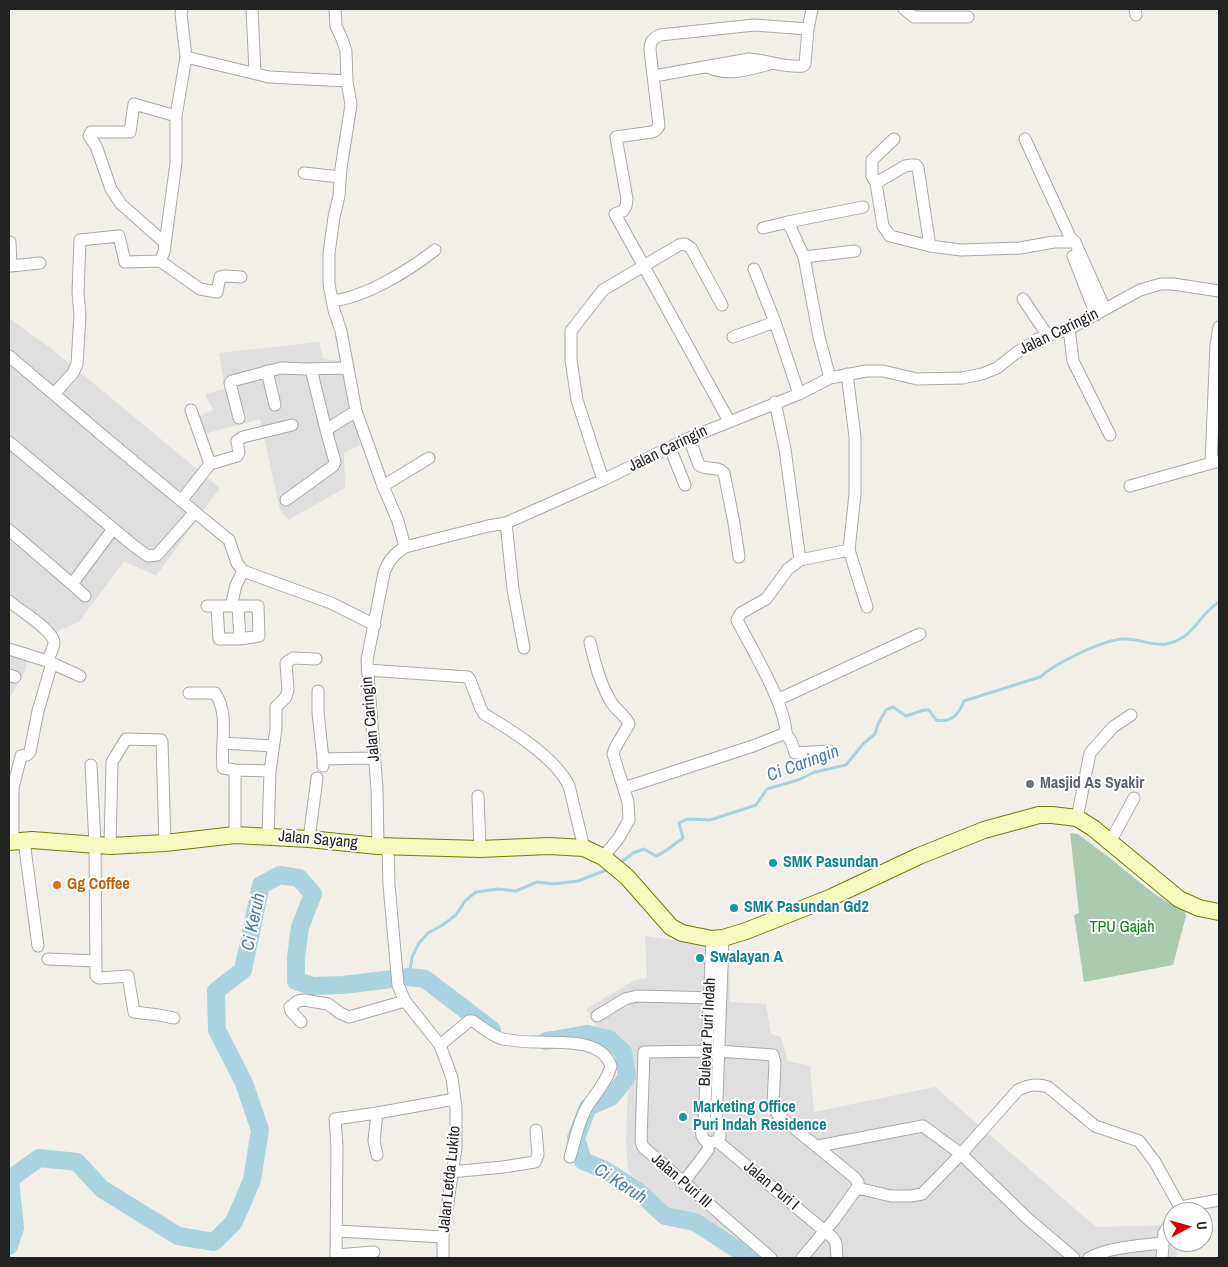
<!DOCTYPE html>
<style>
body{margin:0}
#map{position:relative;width:1228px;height:1267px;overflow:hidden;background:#f2efe9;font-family:"Archivo Narrow",sans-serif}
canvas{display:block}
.frame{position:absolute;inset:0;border:10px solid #222;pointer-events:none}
.north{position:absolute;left:1163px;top:1202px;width:50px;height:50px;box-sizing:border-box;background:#fff;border:1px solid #a7a7a7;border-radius:50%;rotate:84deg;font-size:14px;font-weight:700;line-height:20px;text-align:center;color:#222}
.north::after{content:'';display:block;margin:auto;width:18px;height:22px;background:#d40000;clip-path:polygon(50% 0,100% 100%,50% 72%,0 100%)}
</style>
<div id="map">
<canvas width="1228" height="1267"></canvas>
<div class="frame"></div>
<div class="north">U</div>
</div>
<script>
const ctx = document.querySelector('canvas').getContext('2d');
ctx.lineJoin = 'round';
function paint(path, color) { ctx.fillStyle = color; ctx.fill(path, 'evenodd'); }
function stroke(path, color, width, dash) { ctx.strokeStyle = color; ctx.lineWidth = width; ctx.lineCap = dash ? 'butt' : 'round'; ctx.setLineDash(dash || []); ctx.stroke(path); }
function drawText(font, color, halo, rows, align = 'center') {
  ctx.font = font + ' "Archivo Narrow",sans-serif'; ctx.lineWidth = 4; ctx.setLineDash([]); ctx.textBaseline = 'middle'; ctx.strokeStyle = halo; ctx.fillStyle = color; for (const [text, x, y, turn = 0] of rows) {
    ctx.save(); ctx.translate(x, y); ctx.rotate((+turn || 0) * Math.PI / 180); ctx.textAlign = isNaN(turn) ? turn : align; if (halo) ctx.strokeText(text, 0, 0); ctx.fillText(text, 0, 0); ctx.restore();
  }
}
const residential = new Path2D(`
 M9 318 52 349 220 488 156 576 124 561 79 622 44 637 9 609Z
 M319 342 323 359 341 361 360 445 344 453 345 488 288 520 280 510 260 419 204 434 200 416 213 410 205 394 225 389 219 353Z
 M9 644 31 652 24 673 9 699Z
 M645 936 729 948 730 1002 766 1004 771 1034 781 1037 788 1061 810 1066 814 1112 935 1087 1096 1227 1173 1225V1242H1178L1176 1258H757L755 1255 694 1214 671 1209 628 1171 626 1141 628 1089 632 1076 628 1048 616 1035 601 1033 586 1009 635 980 647 978Z`);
const cemetery = new Path2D(`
 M1070 833 1078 834C1092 845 1107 855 1121 867 1143 885 1158 899 1184 910L1186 916 1173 965 1084 982 1074 915 1079 913Z`);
const stream = new Path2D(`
 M619 864 633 853 644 849 656 856C666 852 674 844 683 838L679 823 687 819 710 820 756 805 767 789 798 780 815 772 846 765 863 744 875 734 878 724 886 710 893 707 906 716 924 710H929L936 720C952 723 959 714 964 701L1040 677C1056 663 1102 640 1123 639 1137 638 1152 646 1166 644 1194 639 1198 615 1219 602
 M409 977 412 957 419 943 428 933 441 926 456 915 465 901 476 892 498 889 516 891 537 882 553 884 578 881 609 869`);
const river = new Path2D(`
 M546 1041 587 1034 609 1039 623 1052 627 1077 611 1097 588 1107 576 1138 583 1161 605 1170 638 1191 665 1216 695 1222 750 1258
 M9 1246 15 1228 10 1179 39 1158 77 1162 102 1189 178 1236 214 1242 234 1222 252 1180 260 1130 244 1083 217 1030 216 991 243 970 261 885 280 875 299 878 313 894 300 927 296 957V981L313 986 343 985 409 977 425 979 492 1030`);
const minor = new Path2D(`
 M252 9 255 72
 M335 9 336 26 342 39 346 51 347 81 351 105 341 168 339 196 334 217 329 253V284L334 310 341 331 356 411 383 486 398 521 405 547
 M904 9 914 17H968
 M1135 9 1136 15
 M186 57 269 77 347 81
 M708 67C727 77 750 69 770 64
 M654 76 749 59C767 60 784 68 803 66L805 64 808 29
 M1025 139 1070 237 1075 242 1078 249 1105 309
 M911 165H916L918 168 930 246 890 236 883 226 876 183 905 166Z
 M304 173 340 177
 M876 183 872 176V160L894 139
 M763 228 788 222
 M10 242 11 266 40 263
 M165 243 121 204 111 189 96 146 89 136 91 132H130L134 104 176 116
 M930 246 961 250 1020 248 1054 242H1075
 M1073 256 1096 315
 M804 257 855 251
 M160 261 164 252 176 163V116L186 57 181 14 182 9
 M754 269 775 322
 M1023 299 1048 336
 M332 301C366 297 408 271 435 250
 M1069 329 1073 361 1110 435
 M733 337 775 322 799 394
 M9 356 109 441 195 512 157 555 148 556 134 546 9 442
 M311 369 326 430
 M267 371 275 405
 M830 378 819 337 804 257 788 222 863 207
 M54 394 73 373 77 364 80 315 78 293 80 240 119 236 125 262 160 261 200 289 217 292 220 277 224 276 241 277
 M775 402 785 449 800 560
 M191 410 210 464
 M239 418 230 383 232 381 281 368 306 369 348 368
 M729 421 615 214 623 211 626 206 627 199 616 137 652 132 656 130 659 126 650 50C650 42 652 39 660 35L754 25 808 29 812 9
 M689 438 699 465C707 471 717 465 724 473L734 523 739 557
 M670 448 685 485
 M1211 463 1216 344 1219 327
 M603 480 577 400 571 360V331L603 290 679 245 685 244 691 248 722 305
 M383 486 429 458
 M1130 486 1219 461
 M286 500 333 466 335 462 326 430 356 411
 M181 501 210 464 237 456 239 453 237 441 243 437 292 425
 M195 512 229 540 237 563 243 571 331 603 375 625
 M506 523 513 589 524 648
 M9 530 72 584 113 529
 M849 550 867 607
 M72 584 85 596
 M9 601C19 610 52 629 54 642 54 648 50 655 47 661
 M207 606H258L259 636 240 639H219L217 606
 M231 606 236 585 243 571
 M238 606 240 639
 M590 642C595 664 600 683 611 702 616 710 626 716 629 724L615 748 613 754 628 802 629 820 618 839 603 857
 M9 649 47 661 80 676
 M367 670 468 677 470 680 481 709 484 714C511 730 555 757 569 786L584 848
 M9 675 15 677
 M318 691V712L323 759
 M189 693H215C230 715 220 743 223 768L235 770 270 771
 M777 700 920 634
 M786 733 791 741 795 753 830 751
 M223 743 272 746
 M91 765 95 845 96 976 99 978 128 976 134 1012 159 1015 174 1018
 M323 766V759L374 758
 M235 770V835
 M624 788 753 746 786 733C785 703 751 648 737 620L741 613 766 599 788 569 800 560 849 550 855 494V437L847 374
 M478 796 480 849
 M1077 818 1090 753 1113 727 1131 715
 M268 836 270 771 276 729V707L286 697 288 690 286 663 293 658 316 659
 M309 839 317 778
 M24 841 38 946
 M13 842V788L21 756 27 755 30 752 38 711 52 663
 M1110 842 1134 798
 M110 846 112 762 126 739 161 740 162 742 165 843
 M378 846 377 789 367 660 384 573C388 561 394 554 405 547L488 526 506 523 603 480 689 438 799 394 830 378 866 371H883L917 379 962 378 982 374 997 368 1016 353 1038 339 1069 329 1140 290 1161 284H1173L1219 291
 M388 846 389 885 398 985 405 1001 440 1045 452 1078 456 1108V1147L443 1237V1258
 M48 959 96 961
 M597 1016 625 999 637 996 717 998
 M301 1022 291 1011 290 1007 298 1001 304 1000 328 1004 340 1013 349 1017 405 1001
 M440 1045 469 1021H473C482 1027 493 1037 503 1039 514 1041 527 1042 538 1042 561 1043 601 1038 611 1066 607 1082 595 1094 587 1107 578 1122 575 1141 570 1157
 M706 1051 644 1052 641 1141 643 1147 771 1258
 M718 1051 773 1055 775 1063 773 1105 778 1115 854 1177 858 1182 857 1188 834 1220 802 1258
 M716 1125 723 938
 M704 1126 713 1123 720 1128V1137L717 1141 709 1143C701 1139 700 1133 704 1126L712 939
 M717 1141 833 1238 836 1243 837 1258
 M818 1146 923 1126 961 1154 1028 1219 1074 1258
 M377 1155 374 1141 377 1113 455 1099
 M451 1172 503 1167 535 1162 538 1155 536 1130
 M683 1183 708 1150 709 1143
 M857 1188 891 1196H911L922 1194 961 1154 1018 1090C1029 1085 1036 1083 1048 1087L1095 1126 1139 1141 1155 1162 1180 1207
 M1177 1212 1180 1207 1219 1200
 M337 1231 443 1237
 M336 1255 374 1252
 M336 1258 337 1146 335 1119 377 1113
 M1089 1258C1110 1247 1138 1246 1162 1243
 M1162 1258 1164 1233 1173 1218`);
const secondary = new Path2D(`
 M9 842 32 840 110 846 165 843 235 835 309 839 378 846 480 849 549 846 584 848 603 857 627 877 671 927 682 933 712 939 723 938 746 931 832 897 919 856 984 830 1039 815H1052L1077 818 1093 828 1179 899 1199 908 1219 912`);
const markers = [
 [1030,784,5,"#6b7280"],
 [773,863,5,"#0f9aa8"],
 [57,885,5,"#e8710a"],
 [734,908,5,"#0f9aa8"],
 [700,958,5,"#0f9aa8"],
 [683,1117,5,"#0f9aa8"]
];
const streetNames = [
 ["Jalan Caringin",1059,332,-26],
 ["Jalan Caringin",668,449,-26],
 ["Jalan Caringin",371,719,-95],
 ["Jalan Sayang",318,840,5],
 ["Bulevar Puri Indah",708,1032,-87],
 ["Jalan Letda Lukito",450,1179,-84],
 ["Jalan Puri III",681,1181,41],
 ["Jalan Puri I",771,1186,40]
];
const worshipNames = [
 ["Masjid As Syakir",1040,784]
];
const cultureNames = [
 ["SMK Pasundan",783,863],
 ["SMK Pasundan Gd2",744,908],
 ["Swalayan A",710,958],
 ["Marketing Office",693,1108],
 ["Puri Indah Residence",693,1126]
];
const foodNames = [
 ["Gg Coffee",67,885]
];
const parkNames = [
 ["TPU Gajah",1122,928]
];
const waterNames = [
 ["Ci Caringin",803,764,-20],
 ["Ci Keruh",254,922,-78],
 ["Ci Keruh",620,1184,33]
];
paint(residential, '#e0dfdf');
paint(cemetery, '#aacbaf');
stroke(stream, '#aad3df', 3);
stroke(river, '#aad3df', 18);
stroke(minor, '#a9a9a9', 13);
stroke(secondary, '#707d05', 18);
stroke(minor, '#fff', 11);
stroke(secondary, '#f7fabf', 16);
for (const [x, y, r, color] of markers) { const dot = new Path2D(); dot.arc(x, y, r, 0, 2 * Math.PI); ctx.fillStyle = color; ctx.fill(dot); stroke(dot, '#fff', 2); }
drawText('16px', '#222', '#fff', streetNames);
drawText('bold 16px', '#5b616d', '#fff', worshipNames, 'left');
drawText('bold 16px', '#0d838f', '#fff', cultureNames, 'left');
drawText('bold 16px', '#c56008', '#fff', foodNames, 'left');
drawText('16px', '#0c8416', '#fff', parkNames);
drawText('italic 18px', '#4a7aab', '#fff', waterNames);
</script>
